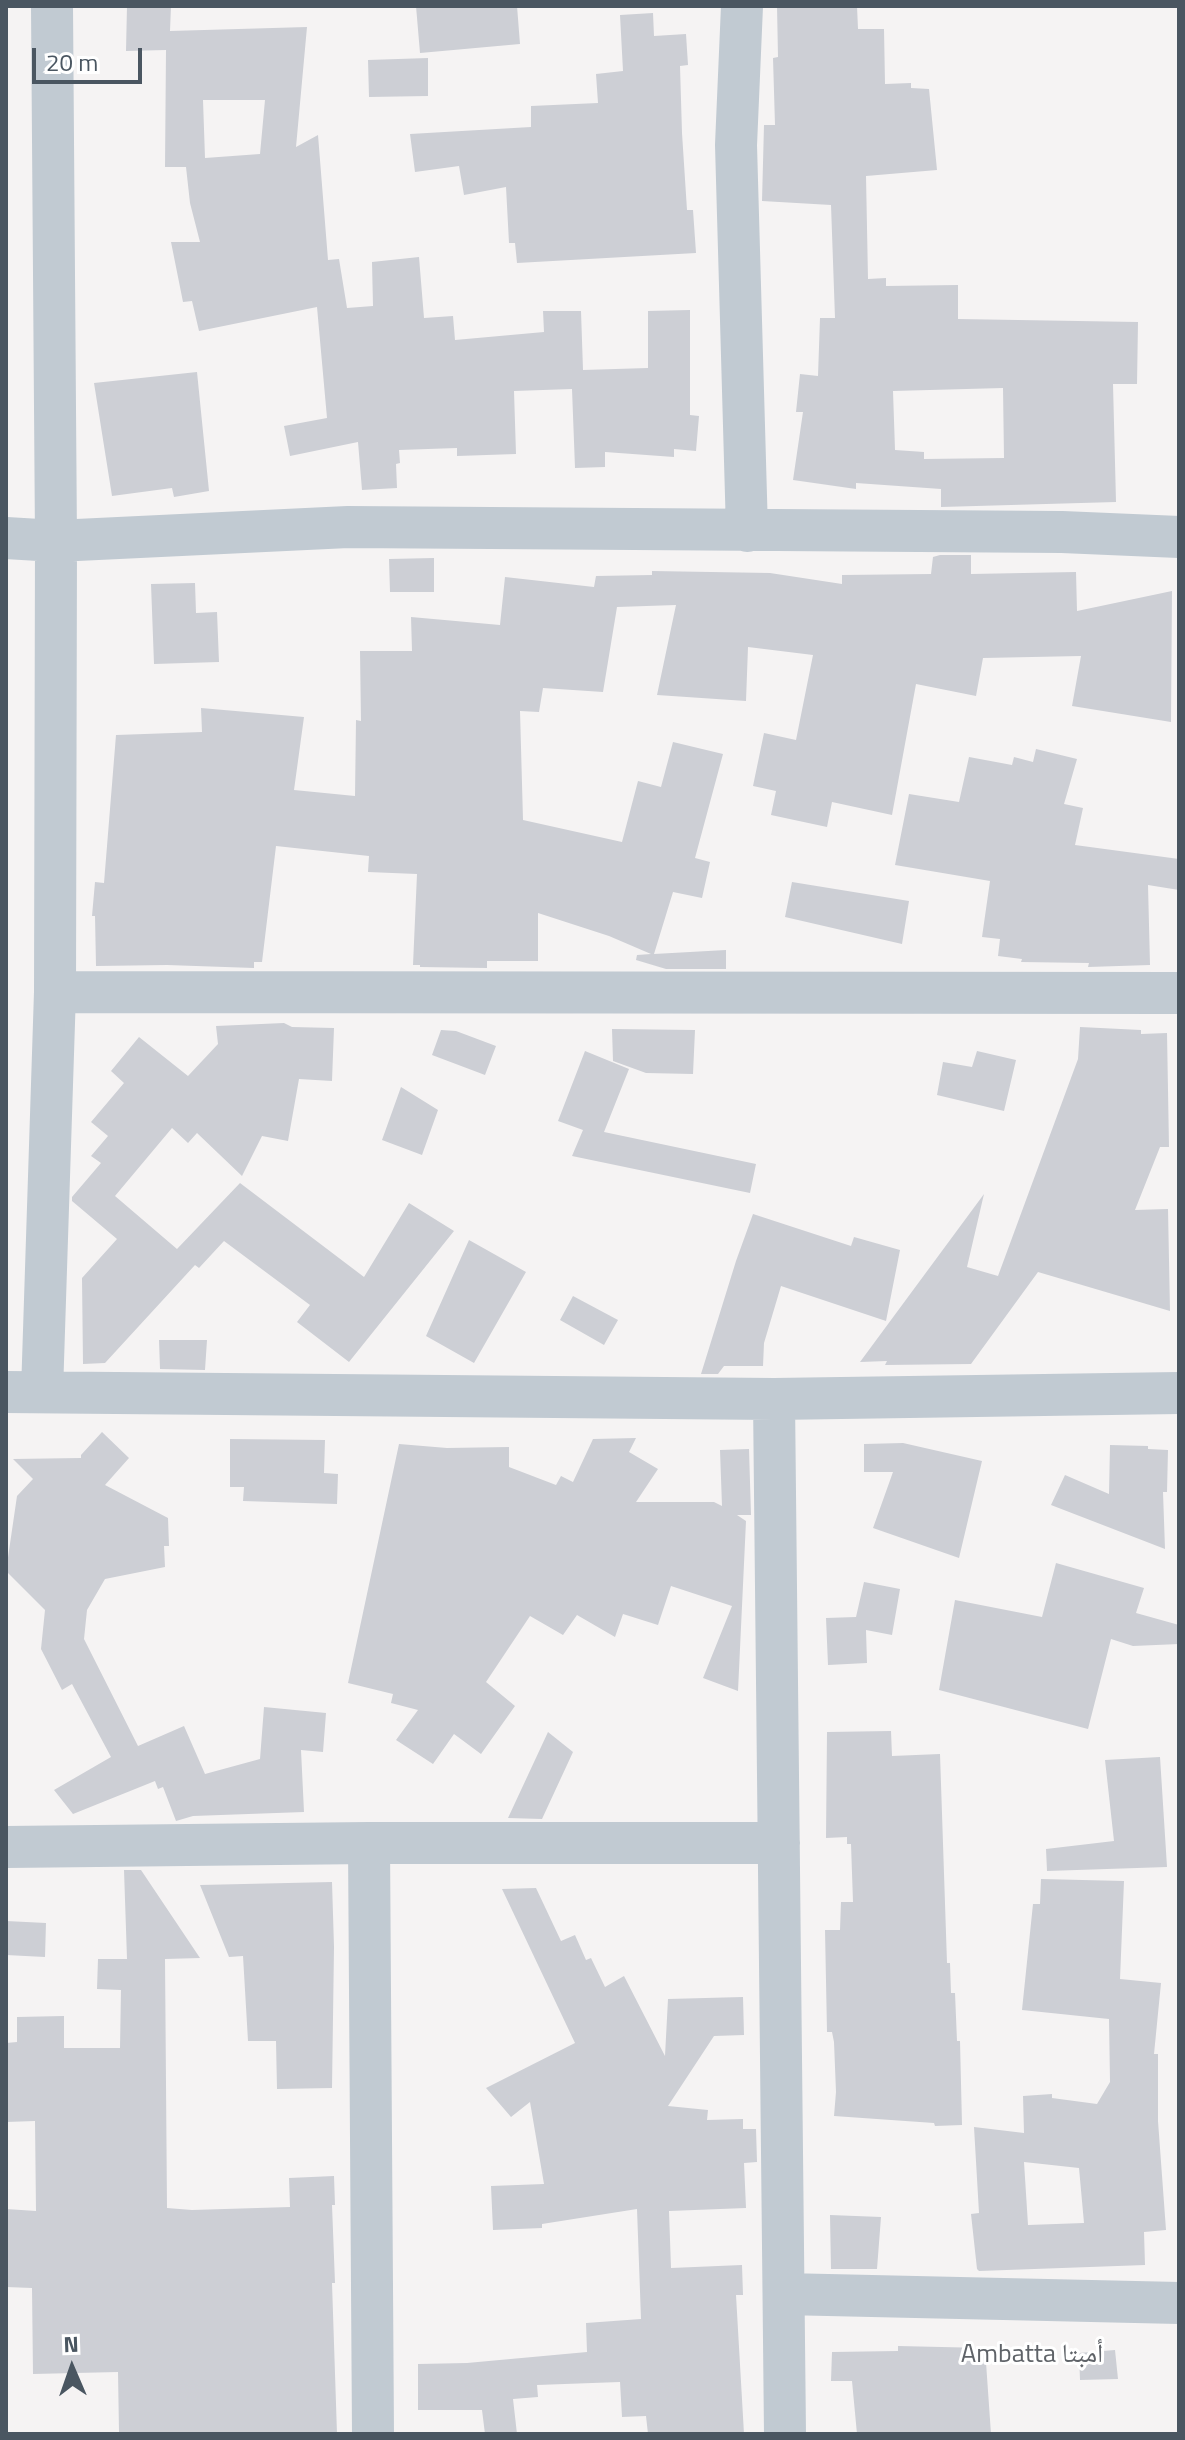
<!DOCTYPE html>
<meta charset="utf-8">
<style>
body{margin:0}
#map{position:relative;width:1185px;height:2440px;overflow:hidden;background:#f5f3f3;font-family:"Titillium Web",sans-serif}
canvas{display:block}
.frame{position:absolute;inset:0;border:8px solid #4a5661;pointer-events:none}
.north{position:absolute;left:32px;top:2328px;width:80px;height:80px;-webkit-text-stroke:6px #fff;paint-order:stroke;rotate:358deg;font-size:22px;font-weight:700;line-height:32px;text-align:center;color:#4a5661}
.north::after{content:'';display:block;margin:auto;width:28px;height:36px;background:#4a5661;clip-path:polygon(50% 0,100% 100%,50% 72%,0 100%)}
.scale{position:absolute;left:32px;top:48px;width:110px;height:36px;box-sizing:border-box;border:4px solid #4a5661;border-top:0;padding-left:10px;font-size:24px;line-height:28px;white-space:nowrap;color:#4a5661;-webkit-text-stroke:6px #fff;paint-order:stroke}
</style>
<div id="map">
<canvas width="1185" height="2440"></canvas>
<div class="frame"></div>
<div class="north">N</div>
<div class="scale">20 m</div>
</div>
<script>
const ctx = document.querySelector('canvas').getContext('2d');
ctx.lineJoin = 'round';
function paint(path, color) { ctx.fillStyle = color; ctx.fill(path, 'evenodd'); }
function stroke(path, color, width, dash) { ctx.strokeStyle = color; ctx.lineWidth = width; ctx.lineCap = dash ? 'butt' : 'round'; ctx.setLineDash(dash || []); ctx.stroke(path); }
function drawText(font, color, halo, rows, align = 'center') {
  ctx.font = font + ' "Titillium Web","Noto Naskh Arabic",sans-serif'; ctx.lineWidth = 6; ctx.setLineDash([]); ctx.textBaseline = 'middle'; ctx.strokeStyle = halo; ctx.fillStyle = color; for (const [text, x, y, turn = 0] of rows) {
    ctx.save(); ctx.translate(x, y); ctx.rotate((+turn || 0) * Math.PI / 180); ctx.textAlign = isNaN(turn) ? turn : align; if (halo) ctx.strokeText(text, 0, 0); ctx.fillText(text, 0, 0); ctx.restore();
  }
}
const building = new Path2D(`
 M127 6H171L170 31 307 27 296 147 318 135 328 260 339 259 347 308 373 306 372 262 419 257 424 318 453 316 455 340 544 332 543 311H581L583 370 648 368V311L690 310V415L699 416 696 451 674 449V457L605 452V467L575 468 572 389 514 391 516 454 457 456V448L399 450 400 463 396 464 397 488 362 490 358 442 290 456 284 426 327 418 317 307 199 331 192 301 183 302 171 242H200L190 203 186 167H165L166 50 126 51ZM203 100H265L260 154 205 158Z
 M416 6H517L520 44 420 53Z
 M777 6H857L858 29H884L885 84 911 83V88L929 89 937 170 866 176 868 279 886 278V286L958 285V319L1138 322 1137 384H1113L1116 502 941 507V489L856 483V489L793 480 803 412H796L800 374 818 376 820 318H835L831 205 762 201 764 125H775L773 58 778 57ZM1003 388 1004 458 924 459V452L895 450 893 391Z
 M653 13 654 36 686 34 688 65 680 66 682 133 687 210H693L696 253 517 263 515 243H509L506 187 464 195 459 166 415 172 410 134 531 127V106L598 103 596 74 623 71 620 15Z
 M428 58V96L369 97 368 60Z
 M197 372 209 491 174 497 172 488 112 496 94 383Z
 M940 555H971V574L1076 572 1077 611 1172 591 1171 722 1072 706 1081 656 983 658 976 696 916 684 892 815 832 802 827 827 771 815 776 791 753 786 764 733 796 740 813 655 748 647 746 701 657 695 676 605 617 607 603 692 543 688 539 712 520 711 523 820 622 842 638 781 661 787 673 742 723 754 695 858 710 862 702 898 673 892 654 954 726 950V969H666L636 960 637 955 651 954 609 936 538 913V961H487V968L420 967V965H413L417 874 368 872 369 856 276 846 262 962H254V968L167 965 96 966 95 916H92L95 882 104 883 116 735 202 732 201 708 304 717 294 790 355 796 356 720 361 721 360 651H412L411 617 500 625 505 577 594 587 596 576 652 575V571L770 573 842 584V575L931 574 933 557Z
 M434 558V592H390L389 559Z
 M195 583 196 613 217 612 219 662 154 664 151 584Z
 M1036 749 1077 759 1064 804 1083 808 1075 845 1179 859V890L1148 885 1150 965 1088 967 1089 963 1021 962 1022 959 998 956 1000 939 982 937 990 881 895 865 909 794 959 802 969 757 1012 765 1014 757 1033 762Z
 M792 882 909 901 902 944 785 917Z
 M284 1023 292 1027 334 1028 332 1081 299 1079 288 1141 262 1136 242 1176 197 1133 188 1143 172 1128 115 1196 177 1249 240 1183 364 1277 409 1203 454 1231 349 1362 297 1322 310 1305 224 1241 199 1268 195 1265 105 1363 83 1364 82 1278 117 1239 72 1201V1197L101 1163 91 1156 108 1136 91 1122 124 1083 111 1071 139 1037 188 1076 218 1044 216 1026Z
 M1080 1027 1141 1030V1034L1167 1033 1169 1147H1160L1135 1210 1168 1209 1170 1311 1038 1272 971 1364 885 1365 887 1361 860 1362 984 1194 967 1267 998 1276 1078 1059Z
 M612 1029 695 1030 693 1074 646 1073 613 1061Z
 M441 1030 456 1031 496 1046 485 1075 432 1055Z
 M585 1051 629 1069 604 1132 756 1164 750 1193 572 1156 583 1130 558 1121Z
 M977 1051 1016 1060 1004 1111 937 1095 943 1062 972 1067Z
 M401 1087 438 1110 422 1155 382 1140Z
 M753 1214 851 1246 854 1237 900 1250 886 1321 781 1286 764 1343 763 1366H724L718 1374H701L736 1261Z
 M469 1240 526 1272 474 1363 426 1336Z
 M573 1296 618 1320 604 1345 560 1320Z
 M159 1340H207L205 1370 160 1369Z
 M102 1432 129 1458 105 1485 168 1518 169 1546H164L165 1567 105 1579 87 1610 84 1639 138 1746 184 1726 205 1774 260 1759 264 1707 326 1713 323 1752 301 1750 304 1812 193 1816 176 1821 163 1787 158 1789 155 1781 73 1814 54 1790 111 1757 72 1684 62 1690 41 1649 45 1610 6 1571 17 1496 33 1479 13 1459 81 1458V1455Z
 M636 1438 629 1452 658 1469 636 1502H714L722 1506 720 1450 749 1449 751 1515H737L746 1521 738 1691 703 1678 732 1606 671 1586 658 1625 623 1614 615 1637 577 1615 563 1635 530 1616 486 1682 515 1706 481 1754 454 1734 433 1764 396 1740 418 1710 391 1703 393 1694 348 1683 399 1444 447 1448 509 1447V1467L556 1485 561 1476 573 1482 593 1439Z
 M230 1439 325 1440 324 1473 338 1474 337 1504 243 1501 244 1487H230Z
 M903 1443 982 1461 959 1558 873 1528 893 1472H864V1444Z
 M1110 1445 1148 1446V1449L1168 1450 1167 1492H1163L1165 1549 1051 1505 1065 1475 1109 1494Z
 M1056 1563 1144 1588 1136 1613 1179 1625V1644L1133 1646 1111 1639 1088 1729 939 1690 955 1600 1042 1617Z
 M864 1582 900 1589 892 1635 866 1630 867 1663 828 1665 826 1618 856 1617Z
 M891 1731 892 1756 940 1754 947 1963H950L951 1993H955L957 2041H960L962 2125 935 2126 934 2123 834 2116 836 2092 834 2042 832 2032H827L825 1930H840L841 1902H853L851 1844H847V1837L826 1838 827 1732Z
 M548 1732 573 1752 542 1819 508 1818Z
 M1160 1757 1167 1867 1047 1871 1046 1849 1114 1841 1105 1760Z
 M124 1870H141L200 1958 165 1959 167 2208 192 2210 290 2207 289 2178 334 2176 335 2205H332L335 2283H332L337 2434 119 2432 118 2372 33 2374 32 2288 6 2287V2209L36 2211 35 2121 6 2122V2043L17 2042V2017L64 2016V2048H120L121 1990 97 1989 98 1959H127Z
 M1041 1879 1124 1881 1120 1979 1161 1983 1154 2054H1158V2121L1166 2230 1144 2232 1145 2265 979 2271 977 2269 971 2214 979 2213 974 2127 1024 2133 1023 2096 1052 2094V2098L1097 2104 1110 2082 1109 2019 1022 2010 1033 1904H1040ZM1024 2162 1079 2168 1084 2223 1028 2225Z
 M332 1882 334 1947 332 2088 277 2089 276 2041H248L243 1956 229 1957 200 1885Z
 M536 1888 561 1941 575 1935 586 1960 591 1958 605 1987 624 1976 665 2056 668 1999 743 1997 744 2035 714 2036 668 2106 708 2110 707 2120 743 2119V2129H756L757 2162 744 2163 746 2208 669 2211 671 2268 742 2265 743 2295H736L744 2434H648L646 2416 622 2417 620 2382 537 2385 538 2397 513 2399 517 2434H485L482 2410H418V2364L467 2363 587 2352 586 2323 641 2319 637 2209 542 2224V2228L493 2230 491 2186 544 2184 530 2102 511 2117 486 2088 575 2043 502 1889Z
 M6 1921 46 1923 45 1957 6 1955Z
 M830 2215 881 2217 877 2269H831Z
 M898 2346 985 2348 991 2434H857L852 2381H831L832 2352 898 2351Z
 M1115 2350 1118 2379 1080 2380 1079 2353Z`);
const street = new Path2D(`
 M742 6 736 145 747 531
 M6 538 56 541 348 527 1062 532 1179 537
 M55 992 1179 993
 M6 1392 774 1399 1179 1393
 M42 1392 55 992 56 541 52 6
 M774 1399 785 2434
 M369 1843 373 2434
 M6 1847 369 1843H779
 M784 2294 1179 2303`);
const neighbourhoodNames = [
 ["Ambatta أمبتا",1032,2356]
];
paint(building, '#cdcfd5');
stroke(street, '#c1cad2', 42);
drawText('26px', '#5f6368', '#fff', neighbourhoodNames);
</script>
